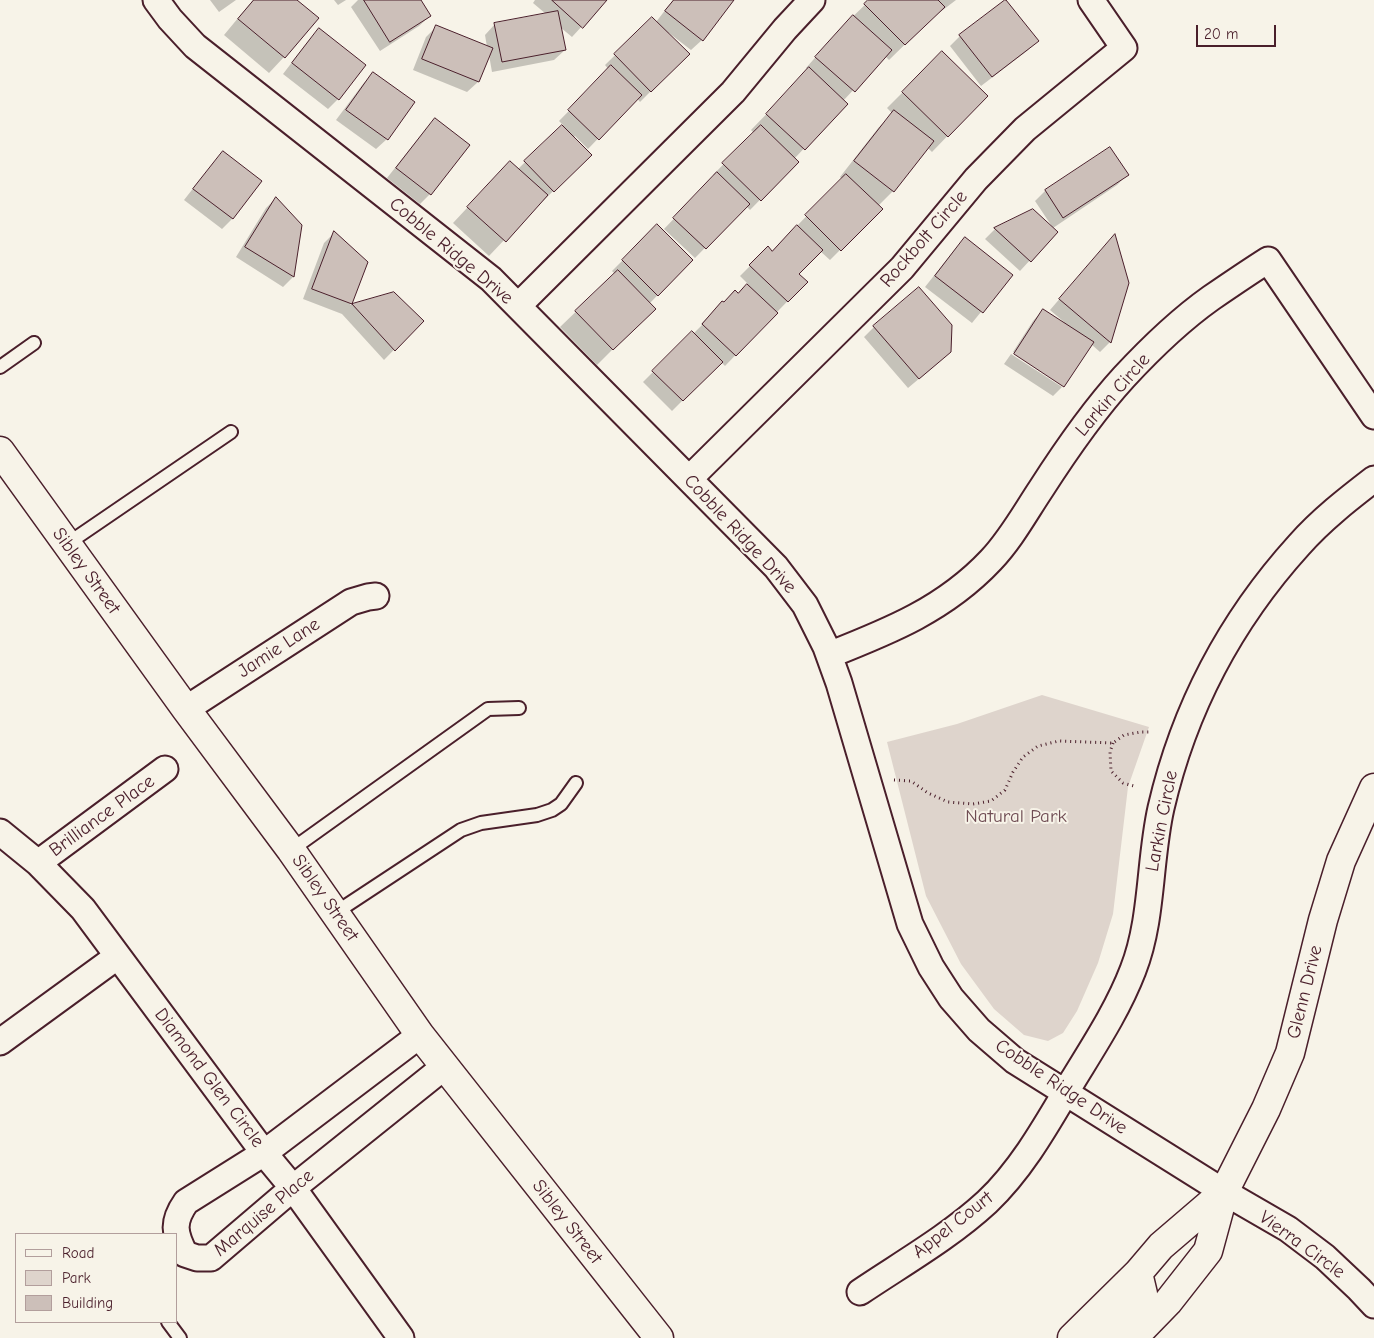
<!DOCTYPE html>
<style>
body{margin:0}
#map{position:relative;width:1374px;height:1338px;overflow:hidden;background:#f7f3e8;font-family:"Comic Neue",sans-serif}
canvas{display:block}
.legend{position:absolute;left:15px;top:1233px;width:162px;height:90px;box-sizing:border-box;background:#f7f3e8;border:1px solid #b29e9c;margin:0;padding:6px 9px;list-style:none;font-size:15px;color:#4a1f2b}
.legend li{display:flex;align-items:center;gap:10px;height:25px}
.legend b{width:25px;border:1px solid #b29e9c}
.scale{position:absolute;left:1196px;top:25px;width:80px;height:22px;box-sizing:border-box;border:2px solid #4a1f2b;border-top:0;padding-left:6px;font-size:15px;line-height:18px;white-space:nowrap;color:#4a1f2b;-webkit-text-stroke:4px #f7f3e8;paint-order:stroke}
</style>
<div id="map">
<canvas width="1374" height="1338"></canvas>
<ul class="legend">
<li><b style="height:6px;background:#f7f3e8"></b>Road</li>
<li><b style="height:14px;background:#ded4cc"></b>Park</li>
<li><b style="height:14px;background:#ccbfb9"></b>Building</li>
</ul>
<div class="scale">20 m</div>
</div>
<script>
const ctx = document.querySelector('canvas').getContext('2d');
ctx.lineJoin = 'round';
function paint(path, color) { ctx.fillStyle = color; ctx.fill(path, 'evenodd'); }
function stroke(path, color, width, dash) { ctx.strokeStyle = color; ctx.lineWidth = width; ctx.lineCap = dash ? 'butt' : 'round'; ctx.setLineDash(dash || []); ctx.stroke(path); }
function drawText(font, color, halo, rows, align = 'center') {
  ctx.font = font + ' "Comic Neue",sans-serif'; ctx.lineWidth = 4; ctx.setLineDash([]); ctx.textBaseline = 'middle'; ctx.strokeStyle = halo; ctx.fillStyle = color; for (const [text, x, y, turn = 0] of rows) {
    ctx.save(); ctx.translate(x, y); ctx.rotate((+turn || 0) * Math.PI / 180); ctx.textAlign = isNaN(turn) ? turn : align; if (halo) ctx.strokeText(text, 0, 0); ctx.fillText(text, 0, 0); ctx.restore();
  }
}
const green = new Path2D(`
 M1042 695 1149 727 1128 787 1113 914 1098 963 1077 1011 1063 1033 1048 1041 1024 1035 994 1009 961 964 926 896 887 742 957 724Z`);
const shadow = new Path2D(`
 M210 0H236L219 12Z
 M253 0H296L284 57 269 73 224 35Z
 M334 0H346L338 5Z
 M358 0H419L430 16 419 26 380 51 351 7Z
 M535 0H606L572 37 560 27 565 50 554 60 492 72 489 55 478 82 467 92 413 70 426 37 437 26 487 47 485 35 495 24 546 14 533 3Z
 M673 0H732L702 40 691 50 669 33 668 34 688 54 640 102 637 98 588 149 575 136 573 138 590 155 543 201 542 200 489 256 453 223 495 178 518 169 563 125 559 121 609 70 605 65 652 19 656 22Z
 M870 0H956L939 13 938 12 889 60 885 56 843 101 846 104 794 159 797 162 750 210 746 206 695 258 664 229 715 176 713 175 754 133 751 130 809 70 806 68 842 27Z
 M319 30 338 99 328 109 283 74 309 40Z
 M960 36 1037 41 1027 51 981 86 950 46Z
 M942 53 986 96 932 152 927 147 893 191 878 206 881 209 830 260 820 251 797 274 806 282 725 366 721 362 672 411 643 382 692 333 693 334 702 325 701 324 722 302 724 304 738 295 748 284 740 276 768 248 772 252 842 179 840 177 879 127 893 114 887 108Z
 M373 73 413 102 387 139 376 149 336 120 363 84Z
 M435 120 430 194 420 204 387 178 425 130Z
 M1110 148 1127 175 1117 185 1053 228 1035 201 1045 191Z
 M223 153 261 182 232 219 222 229 184 200 213 163Z
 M276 198 301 225 293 277 283 287 236 257 266 208Z
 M1033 211 1056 232 1020 271 985 239 995 229Z
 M657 226 692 260 649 304 638 324 597 365 560 327 615 274 612 271Z
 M334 233 367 262 350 305 394 294 422 321 384 360 342 314 303 299 324 243Z
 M965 239 1011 275 972 323 925 287 955 249Z
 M1105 246 1110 342 1100 352 1091 344 1063 387V385L1013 352 1033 321 1043 310 1063 323 1064 322 1050 310Z
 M874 327 939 362 908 388 864 337Z
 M1011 354 1062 387 1053 396 1004 364Z`);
const building = new Path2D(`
 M254 0H297L319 18 285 58 238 19Z
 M364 0H421L431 16 390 42Z
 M552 0H607L583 28Z
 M674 0H734L703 41 665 11Z
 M868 0H938L945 7 905 45 864 4Z
 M1005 0H1006L1039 41 992 77 959 35Z
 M558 11 566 50 502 62 494 23Z
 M853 15 892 50 855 92 815 57Z
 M652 17 690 54 651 92 614 54Z
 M436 25 493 48 479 82 422 59Z
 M319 28 366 65 339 100 292 63Z
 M942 51 988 96 948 137 902 92Z
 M611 65 642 95 599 140 568 110Z
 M809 67 848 104 805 150 766 114Z
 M373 72 415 102 388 140 346 110Z
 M894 110 934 141 894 192 854 161Z
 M435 118 470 145 431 195 396 168Z
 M562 125 592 155 554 192 524 161Z
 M761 125 799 162 761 201 722 163Z
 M1110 147 1129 175 1063 218 1045 190Z
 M223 151 262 181 233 219 193 189Z
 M510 161 548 195 506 242 467 207Z
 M717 172 750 204 706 249 673 218Z
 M846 174 883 209 841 251 805 215Z
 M276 197 302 225 294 277 245 247Z
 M1033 209 1058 232 1031 262 994 228Z
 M657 224 693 260 658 296 622 260Z
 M797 225 823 250 799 274 808 282 788 302 749 265 768 246 772 251Z
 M334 231 368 262 352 304 312 289Z
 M1115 234 1129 283 1111 343 1059 299Z
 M965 237 1013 275 983 313 935 276Z
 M618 270 656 309 613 350 575 311Z
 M747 284 778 313 736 356 702 324 722 301 724 302 735 290 738 293Z
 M919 287 952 325 951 352 919 379 873 326Z
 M394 292 424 321 395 351 352 304Z
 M1043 309 1094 342 1064 387 1014 354Z
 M692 331 723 362 683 401 652 371Z`);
const path = new Path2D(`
 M1113 743 1110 752 1111 771 1123 783 1134 786
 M894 780 911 781 928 793 948 802 973 804 991 801 1005 790 1013 772 1023 757 1038 746 1059 741 1113 743 1124 735 1141 732H1151`);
const lane = new Path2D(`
 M0 367 34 343
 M67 544 231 432
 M291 850 488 709 519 708
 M335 913 461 830 481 823 537 815 552 810 561 804 576 783
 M168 1322 180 1338`);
const street = new Path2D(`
 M156 0 170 19 195 46 491 279 776 567 805 605 826 647 839 683 910 924 931 967 951 998 979 1030 1015 1061 1224 1192 1288 1229 1325 1257 1359 1289 1374 1305
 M518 306 733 92 785 29 812 0
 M689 479 902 268 976 179 1025 129 1124 48 1091 0
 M829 655C890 631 945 609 991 560 1011 539 1025 513 1041 489 1066 450 1093 411 1124 377 1150 349 1180 320 1211 298 1230 285 1249 272 1268 260L1374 416
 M186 709 351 602 368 597 376 596
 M0 832 38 863 83 909 264 1153 293 1188 401 1338
 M38 863 165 769
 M420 1035 264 1153 186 1202C172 1222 174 1233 185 1254L197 1258H211L293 1188 444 1067
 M0 1042 118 956
 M860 1292C903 1263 949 1237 987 1202 1023 1168 1048 1122 1073 1080 1095 1044 1118 1009 1133 970 1153 919 1149 861 1161 808 1184 709 1231 620 1299 545 1321 520 1348 499 1374 479`);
const secondary = new Path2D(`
 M0 451 186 709 291 850 420 1035 659 1338
 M1072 1338 1138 1273 1161 1246 1224 1192
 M1099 1338 1137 1303 1143 1294 1138 1273
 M1133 1338 1168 1302 1208 1251 1224 1192 1266 1109 1290 1053 1323 920 1341 861 1374 788`);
const streetNames = [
 ["Rockbolt Circle",924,239,-49],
 ["Cobble Ridge Drive",451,251,40],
 ["Larkin Circle",1113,395,-49],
 ["Cobble Ridge Drive",740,534,47],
 ["Sibley Street",86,571,54],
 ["Jamie Lane",279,648,-33],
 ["Brilliance Place",102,816,-36],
 ["Larkin Circle",1162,821,-79],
 ["Sibley Street",325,898,55],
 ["Glenn Drive",1305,992,-76],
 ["Diamond Glen Circle",209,1078,53],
 ["Cobble Ridge Drive",1061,1087,34],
 ["Marquise Place",264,1213,-40],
 ["Sibley Street",567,1222,52],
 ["Appel Court",953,1225,-38],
 ["Vierra Circle",1302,1245,36]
];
const parkNames = [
 ["Natural Park",1016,817]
];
paint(green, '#ded4cc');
paint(shadow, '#0003');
paint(building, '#ccbfb9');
stroke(building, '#4a1f2b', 1);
stroke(lane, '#4a1f2b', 16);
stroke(street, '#4a1f2b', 29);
stroke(secondary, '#4a1f2b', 31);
stroke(path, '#4a1f2b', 3, [1, 4]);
stroke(lane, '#f7f3e8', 12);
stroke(street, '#f7f3e8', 25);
stroke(secondary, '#f7f3e8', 28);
drawText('19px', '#4a1f2b', '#f7f3e8', streetNames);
drawText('19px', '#6f4c53', '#f7f3e8', parkNames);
</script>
